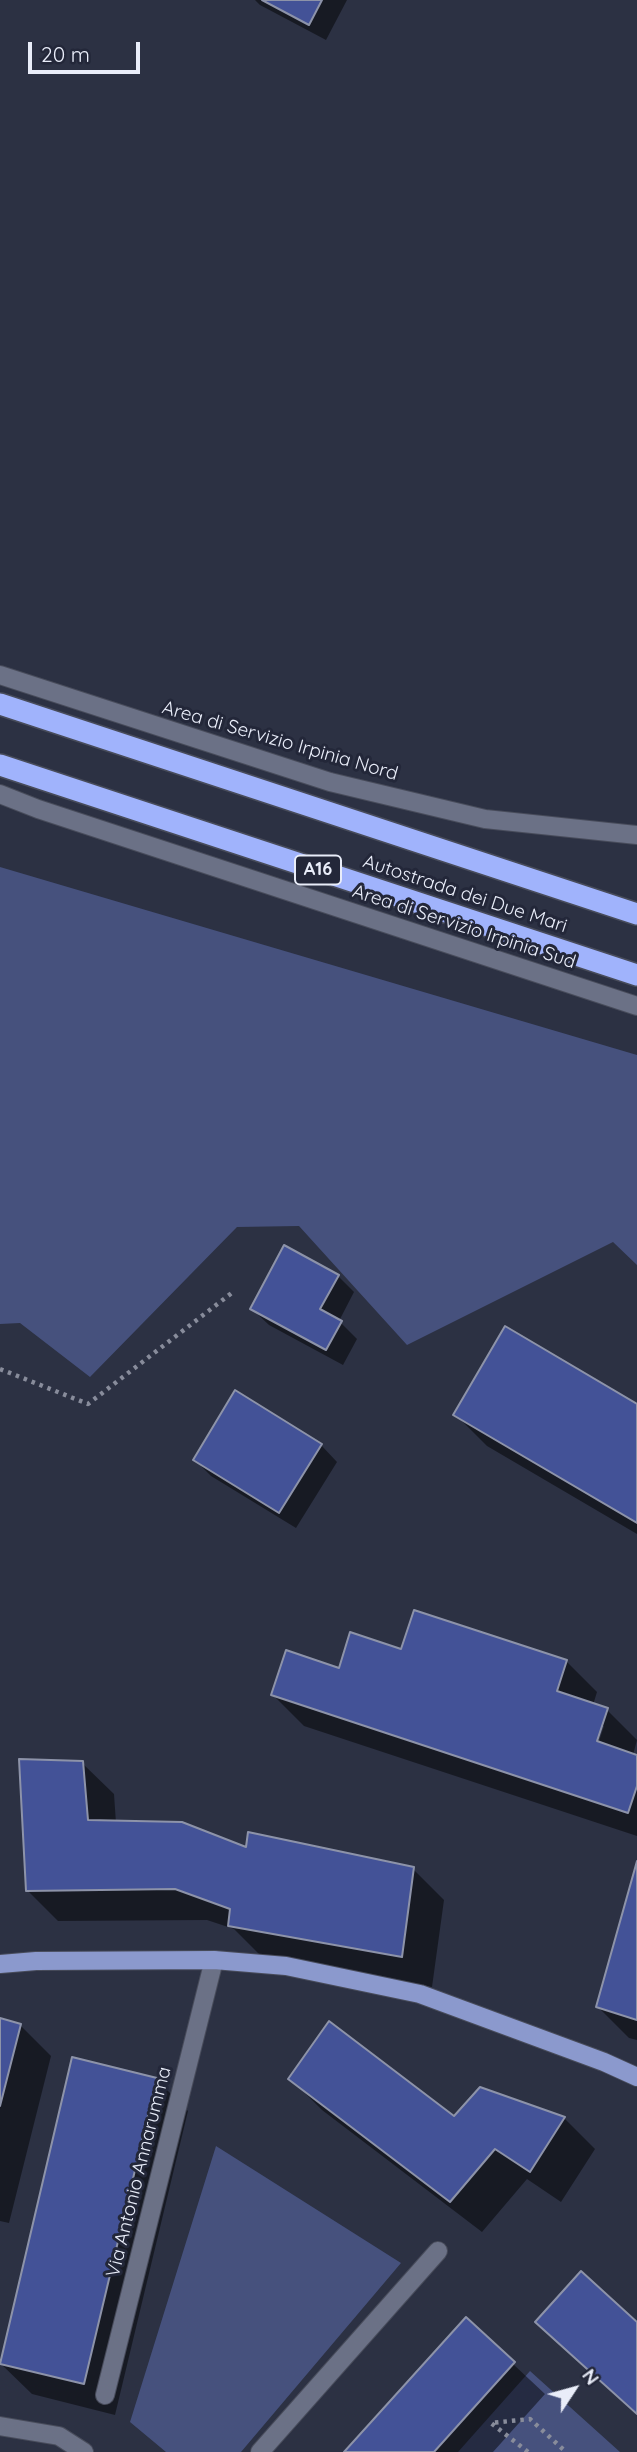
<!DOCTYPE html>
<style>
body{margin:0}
#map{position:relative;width:637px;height:2452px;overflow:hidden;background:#2c3143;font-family:Quicksand,sans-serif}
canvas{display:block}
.north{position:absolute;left:539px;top:2354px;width:70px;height:70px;-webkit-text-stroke:5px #232739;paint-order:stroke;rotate:54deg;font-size:19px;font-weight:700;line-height:28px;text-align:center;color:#e9edf9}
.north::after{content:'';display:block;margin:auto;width:24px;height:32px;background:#e9edf9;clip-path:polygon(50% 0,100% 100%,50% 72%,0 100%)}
.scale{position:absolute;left:28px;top:42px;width:112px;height:32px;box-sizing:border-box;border:4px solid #e9edf9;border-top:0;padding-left:9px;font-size:21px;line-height:24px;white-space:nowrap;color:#e9edf9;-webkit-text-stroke:5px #232739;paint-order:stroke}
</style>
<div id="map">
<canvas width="637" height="2452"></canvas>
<div class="north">N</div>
<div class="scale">20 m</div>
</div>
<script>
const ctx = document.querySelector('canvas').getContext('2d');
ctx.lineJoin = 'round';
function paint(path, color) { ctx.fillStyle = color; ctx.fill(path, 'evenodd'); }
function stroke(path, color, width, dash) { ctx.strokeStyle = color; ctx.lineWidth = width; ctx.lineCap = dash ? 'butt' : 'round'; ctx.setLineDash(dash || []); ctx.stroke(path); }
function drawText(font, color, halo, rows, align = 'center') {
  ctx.font = font + ' Quicksand,sans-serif'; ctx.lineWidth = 6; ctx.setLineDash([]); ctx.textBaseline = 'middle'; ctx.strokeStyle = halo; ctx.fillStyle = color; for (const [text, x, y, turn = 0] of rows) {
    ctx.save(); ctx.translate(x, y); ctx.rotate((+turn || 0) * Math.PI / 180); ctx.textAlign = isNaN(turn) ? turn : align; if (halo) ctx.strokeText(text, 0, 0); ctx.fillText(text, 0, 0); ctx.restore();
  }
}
const green = new Path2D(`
 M0 867 637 1055V1265L613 1242 407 1345 299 1226 237 1227 90 1377 20 1323 0 1324Z
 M216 2146 401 2263 241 2452H166L130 2422Z
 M530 2371 620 2452H458Z`);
const shadow = new Path2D(`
 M255 0H347L326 40 260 5Z
 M338 1276 354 1292 339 1321 357 1339 343 1365 269 1325 252 1309Z
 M637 1406V1534L487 1446 456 1415Z
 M321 1445 337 1462 296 1528 211 1476 195 1460Z
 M402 1652 566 1661 597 1692 593 1705 607 1710 637 1740 633 1755 637 1757V1836L304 1726 273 1695 340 1670ZM600 1726H604L596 1750 593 1749Z
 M82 1763 114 1794 116 1823 247 1849 413 1869 444 1900 432 1987 261 1956 234 1929 207 1920 58 1921 27 1890Z
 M637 1867V2040L629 2038 598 2007Z
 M0 2020 20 2025 51 2056 9 2223 0 2221Z
 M291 2079 454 2119 480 2089 564 2118 595 2149 561 2202 527 2179 482 2232 322 2110Z
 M157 2080 188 2111 115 2415 32 2394 0 2363Z
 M466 2320 545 2394 493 2452H346Z
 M538 2322 637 2324V2415L569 2353Z`);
const building = new Path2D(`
 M262 0H322L309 25Z
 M284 1245 339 1275 320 1309 342 1321 326 1350 250 1309Z
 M505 1326 637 1404V1523L453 1415Z
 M235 1390 322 1444 279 1513 193 1460Z
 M414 1610 567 1660 557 1691 608 1708 597 1741 637 1755V1786L628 1813 271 1695 286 1650 339 1668 350 1632 401 1649Z
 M19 1759 83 1761 88 1820 182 1822 246 1847 248 1832 414 1867 402 1957 228 1926 230 1909 175 1889 26 1891Z
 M637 1861V2020L596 2007Z
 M0 2018 21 2024 0 2106Z
 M329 2021 454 2116 480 2087 565 2117 530 2172 495 2149 450 2202 288 2079Z
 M72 2057 157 2078 84 2384 0 2364Z
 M581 2271 637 2322V2414L535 2322Z
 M466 2317 515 2362 434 2452H344Z`);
const path = new Path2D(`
 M0 1369 88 1404 233 1292
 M528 2452 491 2423 530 2419 566 2452`);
const minor = new Path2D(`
 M0 675 330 782 485 819 637 835
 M0 794 38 809 637 1006
 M105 2395 214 1960
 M0 2426 59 2436 84 2452
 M260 2452 438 2251`);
const major = new Path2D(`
 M0 1964 36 1961 214 1960 286 1966 420 1994 604 2062 637 2077`);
const highway = new Path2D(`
 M0 704 637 914
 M0 765 637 975`);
const shields = [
 [318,870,46]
];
const shieldNames = [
 ["A16",318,870]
];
const streetNames = [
 ["Area di Servizio Irpinia Nord",280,741,16],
 ["Autostrada dei Due Mari",465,894,18],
 ["Area di Servizio Irpinia Sud",464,927,18],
 ["Via Antonio Annarumma",139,2172,-76]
];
paint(green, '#46517d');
paint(shadow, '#0007');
paint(building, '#435297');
stroke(building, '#8d93a9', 2);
stroke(minor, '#484c5b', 20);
stroke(major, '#484c5b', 20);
stroke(highway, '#484c5b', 24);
stroke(path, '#888c9b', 4.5, [3.5, 5]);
stroke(minor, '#6b7186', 18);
stroke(major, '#8b99cd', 18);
stroke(highway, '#a0b3fc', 21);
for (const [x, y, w] of shields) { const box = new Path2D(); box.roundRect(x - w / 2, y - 14.5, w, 29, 5); ctx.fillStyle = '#232739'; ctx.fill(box); stroke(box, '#e9edf9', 2); }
drawText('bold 18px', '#e9edf9', null, shieldNames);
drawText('19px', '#e9edf9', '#232739', streetNames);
</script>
